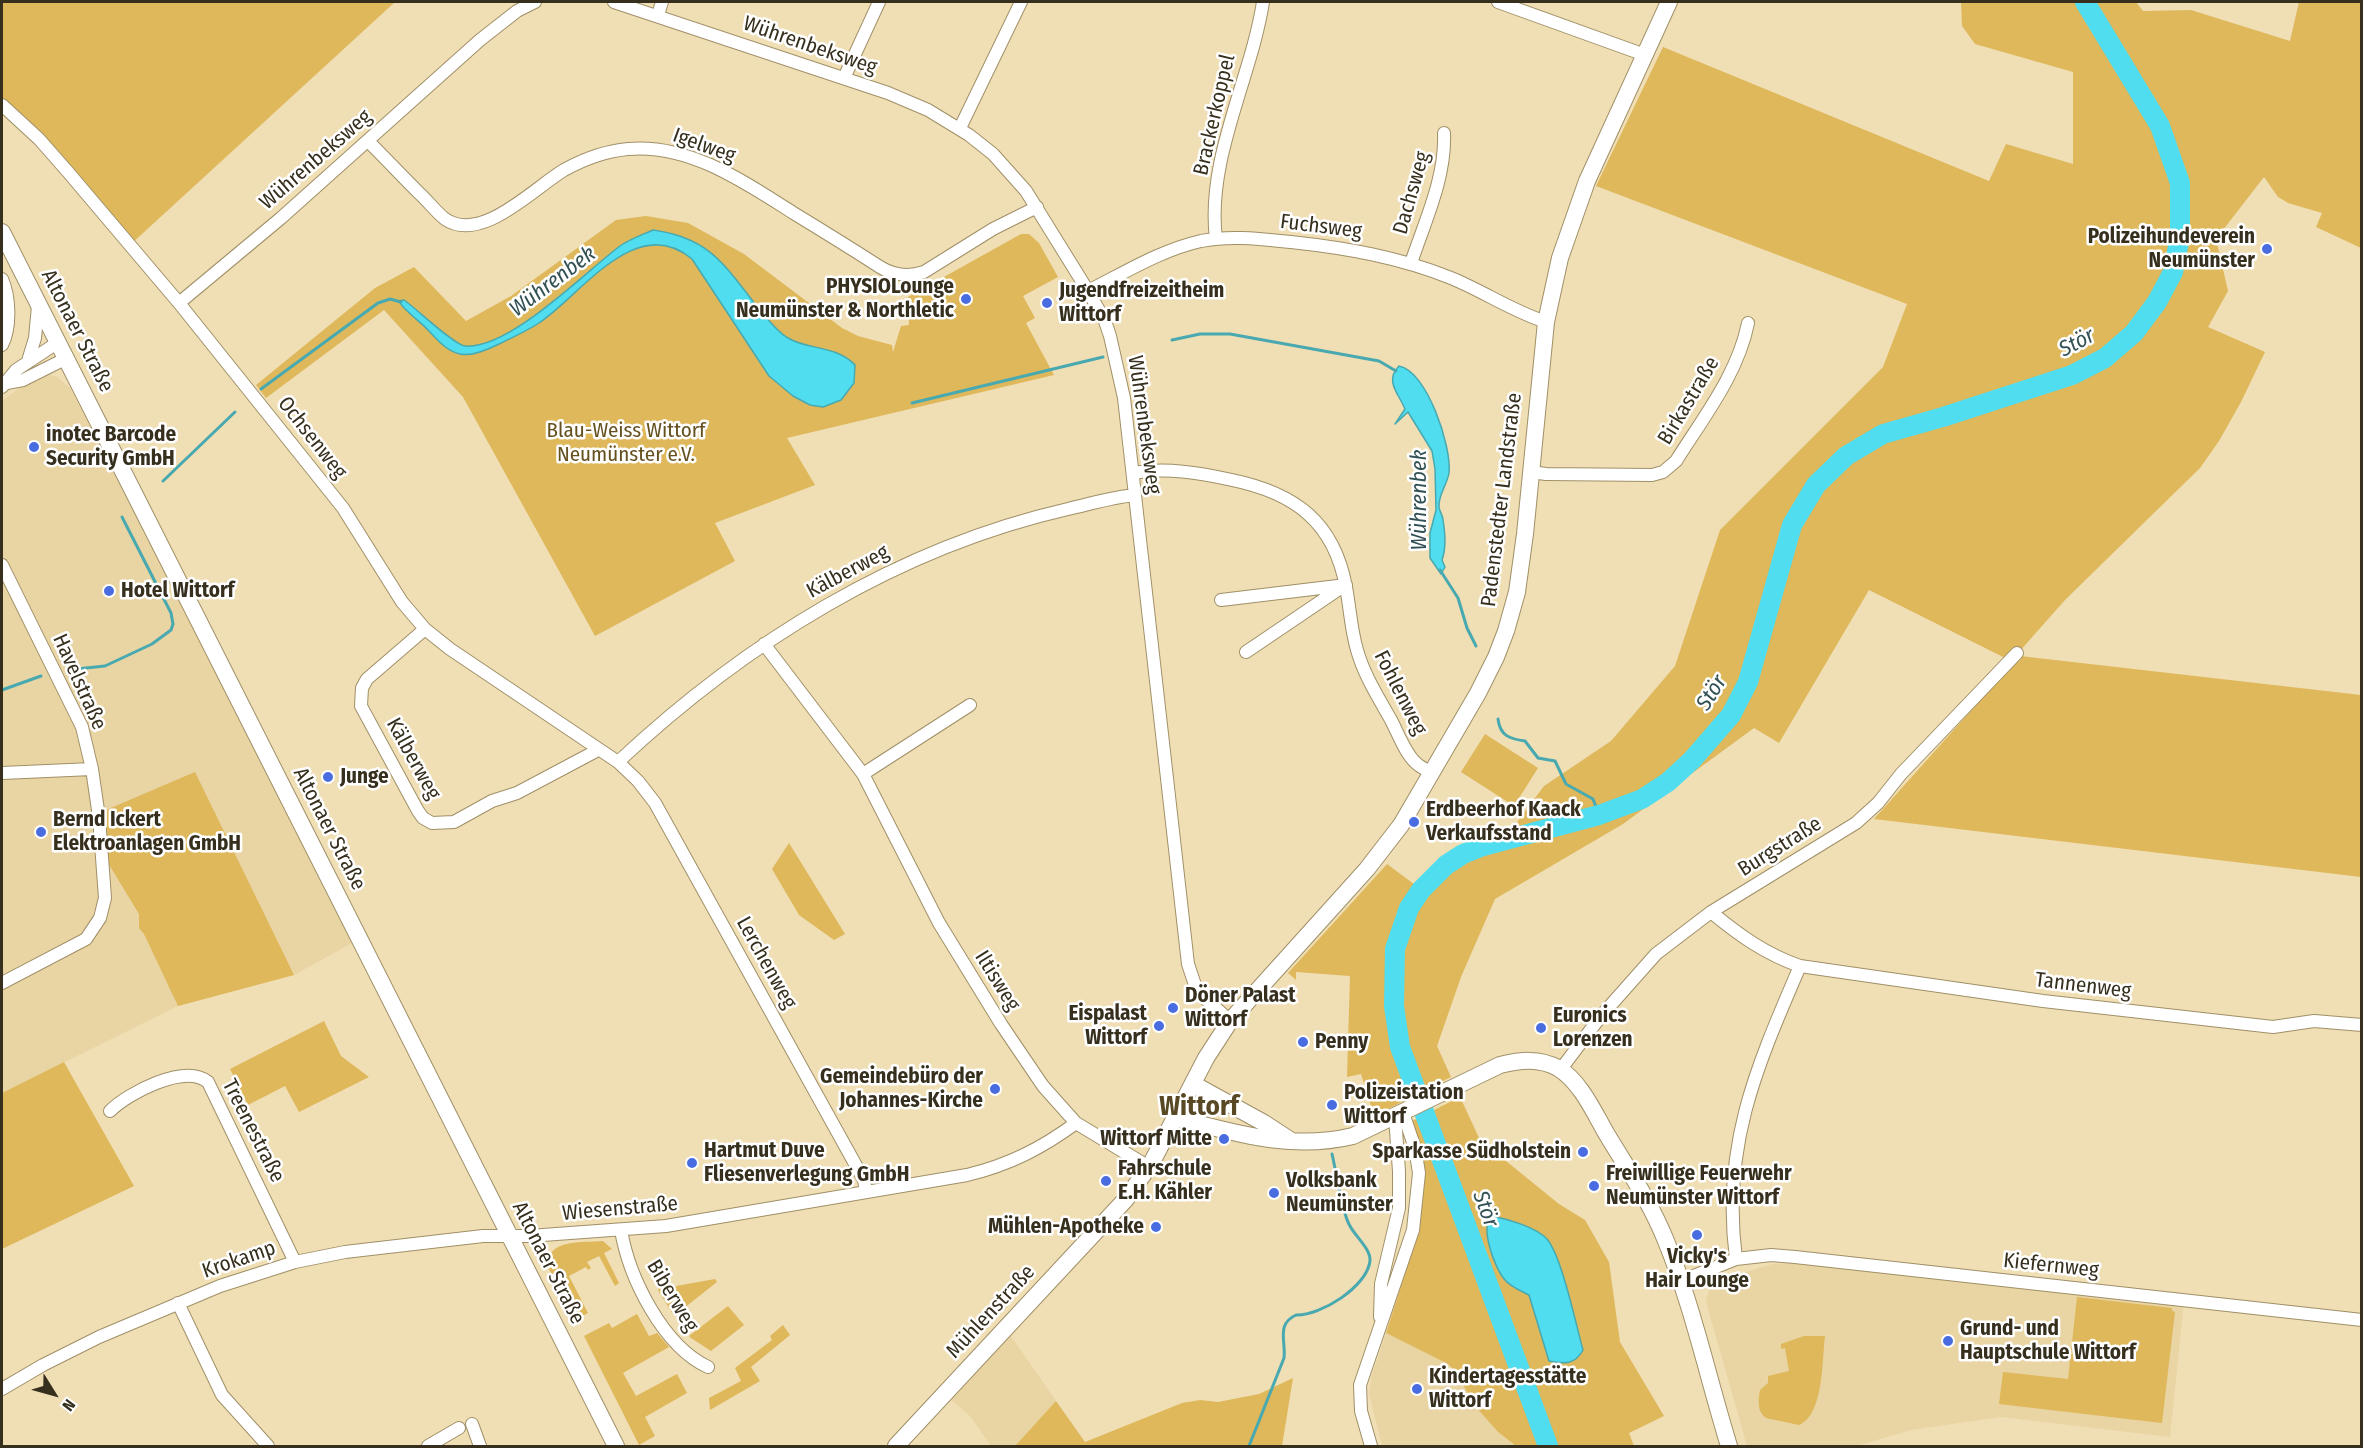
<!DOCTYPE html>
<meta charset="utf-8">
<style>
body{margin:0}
#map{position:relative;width:2363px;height:1448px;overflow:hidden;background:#f0deb4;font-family:"Fira Sans Condensed",sans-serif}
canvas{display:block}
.frame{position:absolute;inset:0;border:3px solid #362f1e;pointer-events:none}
.north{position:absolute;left:24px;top:1364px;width:60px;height:60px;-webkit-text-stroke:4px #fff;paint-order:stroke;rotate:127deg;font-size:16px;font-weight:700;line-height:24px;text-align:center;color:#362f1e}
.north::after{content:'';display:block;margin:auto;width:21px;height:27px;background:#362f1e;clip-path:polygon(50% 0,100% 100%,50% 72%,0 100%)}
</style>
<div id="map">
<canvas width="2363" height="1448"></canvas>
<div class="frame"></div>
<div class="north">N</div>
</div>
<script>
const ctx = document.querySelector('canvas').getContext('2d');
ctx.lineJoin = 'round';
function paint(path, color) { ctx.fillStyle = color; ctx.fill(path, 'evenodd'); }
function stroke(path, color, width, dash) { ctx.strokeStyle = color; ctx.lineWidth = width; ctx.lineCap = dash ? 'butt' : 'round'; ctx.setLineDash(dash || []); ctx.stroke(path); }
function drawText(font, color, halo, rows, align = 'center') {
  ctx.font = font + ' "Fira Sans Condensed",sans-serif'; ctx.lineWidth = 5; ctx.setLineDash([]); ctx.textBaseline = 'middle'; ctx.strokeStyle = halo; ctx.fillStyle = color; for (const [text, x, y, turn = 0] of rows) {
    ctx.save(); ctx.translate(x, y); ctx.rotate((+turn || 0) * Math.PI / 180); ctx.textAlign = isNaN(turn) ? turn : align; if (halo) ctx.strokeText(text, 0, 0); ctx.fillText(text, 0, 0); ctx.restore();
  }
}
const built = new Path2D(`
 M46 375 56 376 70 388 180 599 352 943 294 975 178 1006 2 1093V401L26 383Z
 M1792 1263 2184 1302 2170 1437 2001 1417 1911 1430 1856 1446H1747L1707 1306 1706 1298 1712 1286 1718 1281 1772 1264Z
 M1006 1329 1056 1401 1015 1446H991L970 1416 945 1394Z
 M1386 1333 1448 1364 1456 1372 1462 1384 1498 1432 1516 1446H1382L1369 1394 1371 1378Z`);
const green = new Path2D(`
 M2 2H395L130 245 2 105Z
 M1961 2H2136L2143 11 2191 10 2290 41 2299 2H2361V248L2316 227 2322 213 2288 203 2278 197 2264 177 2216 239 2228 291 2208 327 2265 352 2241 402 2219 441 2200 468 2065 600 2011 661 1869 590 1779 743 1754 728 1623 824 1495 899 1461 977 1437 1046 1451 1077 1374 1116 1361 1074 1347 1077 1350 976 1296 972V980L1288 973 1387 864 1422 890 1446 865 1463 854 1503 841 1544 786 1611 741 1675 666 1720 530 1883 367 1907 304 1596 186 1663 47 1989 181 2006 144 2073 164V72L1975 44 1962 26Z
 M646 216 688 223 744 254 842 328 858 336 892 345 893 352 901 326 909 325 908 297 1021 234H1029L1039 243 1058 277 1023 296 1035 318 1026 323 1054 375 787 438 815 485 715 523 735 561 595 636 463 397 384 310 266 398 256 385 375 288 414 267 466 321 511 296 616 220Z
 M2020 656 2361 695V877L1874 819Z
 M1485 734 1538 768 1514 806 1461 772Z
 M195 772 294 975 178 1006 144 934 139 928V914L108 863 106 810Z
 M789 843 845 934 834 940 799 915 772 869Z
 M324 1021 341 1056 369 1077 299 1112 285 1086 248 1105 230 1069Z
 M64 1062 134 1186 2 1249V1093Z
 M1460 1097 1480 1140 1559 1204 1585 1220 1609 1262 1620 1342 1664 1416 1629 1433 1634 1446H1516L1498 1432 1475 1406 1456 1372 1448 1364 1386 1333 1418 1233 1421 1154 1412 1121Z
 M603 1241 612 1249 604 1253 619 1283 615 1286 599 1256 587 1262 591 1268 588 1270 586 1267 569 1276 588 1313 575 1320 548 1267C546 1238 582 1243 603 1241Z
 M663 1278 665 1288 715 1279 717 1282 674 1316 658 1290 659 1289 655 1280Z
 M2077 1297 2172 1308V1311L2175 1312 2162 1423 1999 1404 2003 1372 2068 1379Z
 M728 1306 744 1325 711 1351 691 1338 689 1336Z
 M637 1314 649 1336 657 1333 669 1347 623 1373 636 1396 677 1374 687 1393 645 1417 655 1436 639 1445 584 1336 609 1323 612 1328Z
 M783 1325 790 1335 751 1367 760 1381 710 1410 709 1398 741 1381 735 1368 772 1340 770 1336Z
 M1804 1336H1825C1822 1359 1824 1415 1799 1425L1766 1418C1757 1412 1758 1400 1760 1390L1768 1383V1376L1789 1371 1785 1348 1781 1349V1344Z
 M1293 1378 1282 1446H1015L1056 1401 1085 1442 1182 1403 1200 1400 1218 1402 1259 1394Z`);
const water = new Path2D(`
 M653 230C711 238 725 266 759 309 767 318 777 332 788 338 807 350 836 345 855 365L854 383 841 400 823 407 810 405 793 396 769 376 692 259C636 212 582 294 539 323 527 331 513 337 499 344 489 349 472 357 460 354 446 351 437 339 428 330 421 322 402 309 399 301L404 300C417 309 454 345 465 346 509 350 585 272 620 246 630 239 642 235 653 230Z
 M1399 366C1427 371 1452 447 1449 473 1447 485 1438 495 1439 507 1439 510 1443 516 1443 520 1445 532 1446 549 1442 560L1445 567 1441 574 1430 558V533L1436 510 1435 469 1432 451 1408 412 1395 424 1405 409C1399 394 1384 381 1399 366Z
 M1492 1216C1507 1219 1536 1227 1547 1239 1562 1257 1576 1325 1583 1350 1575 1365 1564 1364 1549 1361L1529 1295C1521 1291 1511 1287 1505 1280 1495 1269 1479 1227 1492 1216Z`);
const stream = new Path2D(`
 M1172 340 1200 334H1230L1379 361 1396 371
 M261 389 378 303 390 299 401 302
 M912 403 1103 357
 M163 481 235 412
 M1440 570 1458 598 1467 628 1476 646
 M67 670 105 666 152 644 171 630 173 624 171 613 122 517
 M2 690 41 676
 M1498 719C1500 736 1510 739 1525 741L1538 758 1555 761 1566 784 1593 799 1599 815
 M1249 1446 1284 1358C1286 1341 1276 1324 1296 1315 1320 1316 1367 1287 1370 1261 1371 1249 1355 1236 1350 1226 1342 1214 1336 1170 1332 1154`);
const river = new Path2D(`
 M1548 1446 1400 1047 1394 1006 1395 949 1409 908 1421 890 1446 865 1463 854 1483 846 1599 815 1642 799 1668 782 1692 760 1731 715 1748 682 1792 525 1816 485 1846 456 1883 434 1943 417 2072 375 2105 358 2134 333 2157 302 2173 272 2180 236V183L2160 126 2085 2`);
const street = new Path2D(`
 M614 2 888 93 928 110 969 135 993 154 1026 191 1088 291 1105 321 1110 336 1124 398 1188 964 1197 991 1230 1021
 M1498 2 1645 55
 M658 15 662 2
 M844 78 879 2
 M2 105 39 139 68 172 179 303 343 508 402 602 425 629 450 649 618 762 638 781 655 803 864 1180 866 1192
 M960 128 1021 2
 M368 141C385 158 402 176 419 193 428 201 436 212 445 219 481 244 534 188 564 170 584 159 605 151 628 149 689 143 746 183 795 214 823 231 852 249 880 267 893 275 909 277 924 272L993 229 1037 207
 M1216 239C1206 159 1251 79 1263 2
 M1411 263C1425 221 1446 177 1444 133
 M2 279C10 297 11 328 2 345
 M1088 291C1124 273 1161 250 1201 241 1231 235 1261 239 1291 242 1346 248 1399 257 1451 278 1483 291 1512 311 1546 322
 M179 303 281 218 480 40 517 11 535 2
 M28 361 35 338 38 306
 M7 383 23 380 65 359
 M2 387 16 370 57 343
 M1531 472 1546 474 1652 475 1663 472 1676 461C1703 418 1738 374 1748 323
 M1133 473C1166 467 1200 473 1232 480 1295 493 1334 522 1346 587 1350 608 1351 630 1357 650 1364 675 1378 697 1391 720 1398 733 1405 753 1416 763 1420 767 1427 770 1432 773
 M2 565 82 727 92 769 99 817 105 898 100 918 86 939 2 983
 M1221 600 1346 585
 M425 629 367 679 362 688 361 706 418 811 423 818 432 823 454 822 492 801 517 793 598 750
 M764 644 863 774 939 923 1001 1024 1043 1086 1076 1123 1149 1167
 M1246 652 1342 587
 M618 762C745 643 897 548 1068 509 1090 504 1113 497 1135 495
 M2 773 92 769
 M863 774 970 705
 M1800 966 2043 1001 2273 1027 2314 1021 2362 1025
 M1561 1069 1601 1016 1656 954 1711 912 1856 823 1878 803 1901 774 2017 653
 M110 1111C128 1093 185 1063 208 1082L295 1262
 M621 1230C629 1278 663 1346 708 1367
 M1736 1259 1771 1255 1795 1257 2362 1320
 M1681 1281 1736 1259C1721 1146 1757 1066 1800 966 1765 954 1739 935 1711 912
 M178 1303 222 1395 268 1446
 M1380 1317 1381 1284 1399 1208V1171L1395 1117
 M2 1389 43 1365 99 1337 220 1286 295 1262 345 1252 483 1236H529L666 1226 967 1175C1009 1165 1042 1148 1076 1123
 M472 1424 480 1446
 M428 1446 459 1428
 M1371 1446 1361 1411 1360 1385 1413 1230 1419 1173 1415 1148 1403 1113`);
const secondary = new Path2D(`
 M2 232 616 1446
 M1193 1084 1264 1123 1290 1140
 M1176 1118C1236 1133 1291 1151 1353 1136L1500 1065C1521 1060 1539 1058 1558 1068 1580 1081 1594 1112 1606 1133 1627 1168 1651 1203 1666 1241 1693 1307 1708 1378 1729 1446
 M896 1446 1126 1199 1152 1162 1206 1058 1230 1021 1367 869 1401 825 1478 693 1496 657 1506 631 1517 592 1525 534 1546 322 1560 258 1587 181 1669 2`);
const markers = [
 [2267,249,6,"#496de0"],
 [966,299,6,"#496de0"],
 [1047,303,6,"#496de0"],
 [34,447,6,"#496de0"],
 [109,591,6,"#496de0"],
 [328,777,6,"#496de0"],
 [1414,822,6,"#496de0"],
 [41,832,6,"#496de0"],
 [1173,1008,6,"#496de0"],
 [1159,1026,6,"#496de0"],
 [1541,1028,6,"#496de0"],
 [1303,1042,6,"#496de0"],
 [995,1089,6,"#496de0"],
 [1332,1105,6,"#496de0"],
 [1224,1139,6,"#496de0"],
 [1583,1152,6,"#496de0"],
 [692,1163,6,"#496de0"],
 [1106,1181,6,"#496de0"],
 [1594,1186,6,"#496de0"],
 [1274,1193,6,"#496de0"],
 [1156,1227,6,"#496de0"],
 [1697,1235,6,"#496de0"],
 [1948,1341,6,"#496de0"],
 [1417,1389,6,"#496de0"]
];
const streetNames = [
 ["Wührenbeksweg",810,46,19],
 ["Brackerkoppel",1215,115,-77],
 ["Igelweg",704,146,20],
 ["Wührenbeksweg",316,160,-41],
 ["Dachsweg",1412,193,-74],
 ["Fuchsweg",1321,227,7],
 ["Altonaer Straße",77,331,63],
 ["Birkastraße",1689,401,-59],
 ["Wührenbeksweg",1144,425,82],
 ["Ochsenweg",312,438,52],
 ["Padenstedter Landstraße",1502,500,-83],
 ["Kälberweg",848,572,-28],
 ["Havelstraße",79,682,66],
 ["Fohlenweg",1400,693,63],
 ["Kälberweg",413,759,61],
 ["Altonaer Straße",329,829,63],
 ["Burgstraße",1780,847,-32],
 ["Lerchenweg",766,963,61],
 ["Iltisweg",997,981,58],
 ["Tannenweg",2083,986,7],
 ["Treenestraße",253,1131,63],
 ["Wiesenstraße",620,1209,-5],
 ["Krokamp",239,1260,-19],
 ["Altonaer Straße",548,1263,63],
 ["Kiefernweg",2051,1266,6],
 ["Biberweg",672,1296,59],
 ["Mühlenstraße",991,1312,-47]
];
const poiNames = [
 ["Polizeihundeverein",2255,237,"right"],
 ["Neumünster",2255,261,"right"],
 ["PHYSIOLounge",954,287,"right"],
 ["Neumünster & Northletic",954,311,"right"],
 ["Jugendfreizeitheim",1059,291],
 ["Wittorf",1059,315],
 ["inotec Barcode",46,435],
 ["Security GmbH",46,459],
 ["Hotel Wittorf",121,591],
 ["Junge",340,777],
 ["Erdbeerhof Kaack",1426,810],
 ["Verkaufsstand",1426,834],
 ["Bernd Ickert",53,820],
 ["Elektroanlagen GmbH",53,844],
 ["Döner Palast",1185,996],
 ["Wittorf",1185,1020],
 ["Eispalast",1147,1014,"right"],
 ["Wittorf",1147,1038,"right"],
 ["Euronics",1553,1016],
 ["Lorenzen",1553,1040],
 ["Penny",1315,1042],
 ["Gemeindebüro der",983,1077,"right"],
 ["Johannes-Kirche",983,1101,"right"],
 ["Polizeistation",1344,1093],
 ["Wittorf",1344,1117],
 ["Wittorf Mitte",1212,1139,"right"],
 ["Hartmut Duve",704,1151],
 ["Fliesenverlegung GmbH",704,1175],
 ["Sparkasse Südholstein",1571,1152,"right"],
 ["Fahrschule",1118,1169],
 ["E.H. Kähler",1118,1193],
 ["Freiwillige Feuerwehr",1606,1174],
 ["Neumünster Wittorf",1606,1198],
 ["Volksbank",1286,1181],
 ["Neumünster",1286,1205],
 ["Mühlen-Apotheke",1144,1227,"right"],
 ["Vicky's",1697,1257,"center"],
 ["Hair Lounge",1697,1281,"center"],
 ["Grund- und",1960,1329],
 ["Hauptschule Wittorf",1960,1353],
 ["Kindertagesstätte",1429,1377],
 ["Wittorf",1429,1401]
];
const parkNames = [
 ["Blau-Weiss Wittorf",626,431],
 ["Neumünster e.V.",626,455]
];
const waterNames = [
 ["Wührenbek",553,282,-37],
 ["Stör",2077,343,-28],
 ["Wührenbek",1420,500,-90],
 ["Stör",1712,693,-58],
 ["Stör",1485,1209,70]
];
const districtNames = [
 ["Wittorf",1199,1107]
];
paint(built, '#e9d4a3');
paint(green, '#deb85b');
paint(water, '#4fddef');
stroke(water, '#48a9b0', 1.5);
stroke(stream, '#48a9b0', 3);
stroke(river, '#4fddef', 20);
stroke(street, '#a09068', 14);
stroke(secondary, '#a09068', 18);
stroke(street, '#fff', 12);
stroke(secondary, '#fff', 16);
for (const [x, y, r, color] of markers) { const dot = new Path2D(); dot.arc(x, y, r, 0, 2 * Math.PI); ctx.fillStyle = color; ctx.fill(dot); stroke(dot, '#fff', 2); }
drawText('21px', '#362f1e', '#fff', streetNames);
drawText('bold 21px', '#362f1e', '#fff', poiNames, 'left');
drawText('21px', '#65511f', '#fff', parkNames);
drawText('italic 22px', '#335155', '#fff', waterNames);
drawText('bold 27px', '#584924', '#fff', districtNames);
</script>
